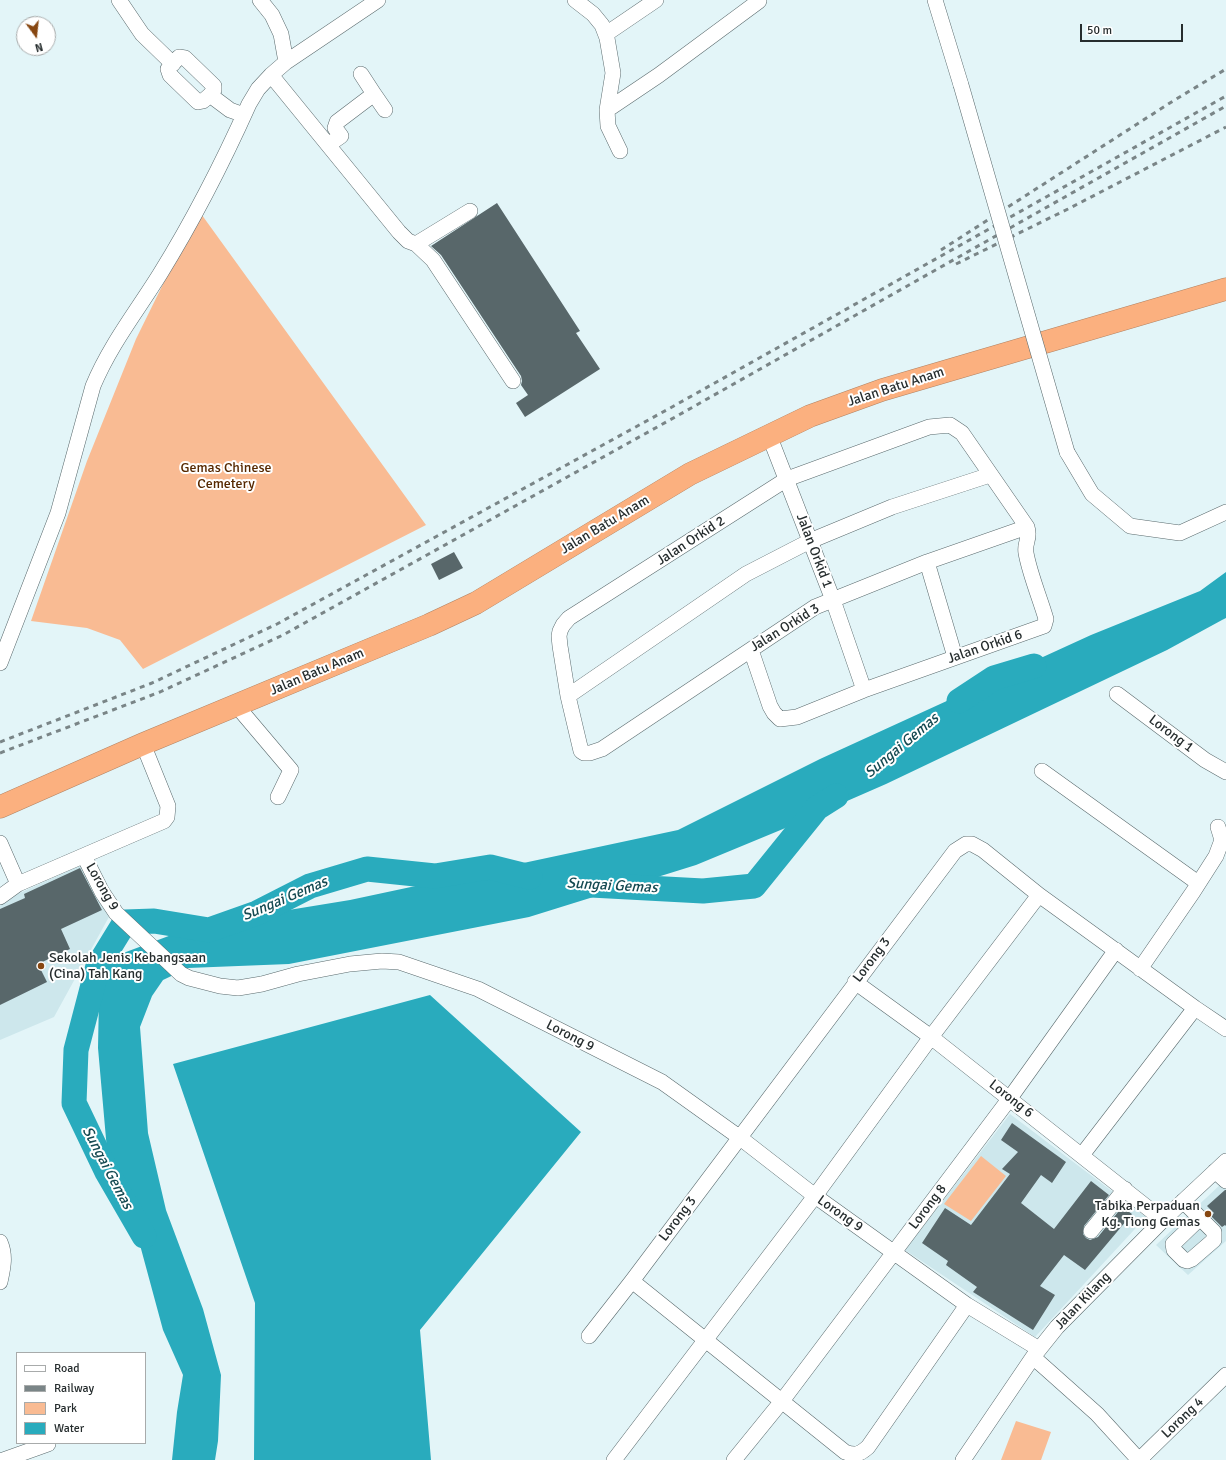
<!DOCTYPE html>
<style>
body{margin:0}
#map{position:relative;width:1226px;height:1460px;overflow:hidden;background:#e3f5f8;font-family:Signika,sans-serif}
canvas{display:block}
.legend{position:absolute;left:16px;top:1352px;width:130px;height:92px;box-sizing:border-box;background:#fff;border:1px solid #a8abab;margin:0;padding:5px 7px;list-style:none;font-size:12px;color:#262d2e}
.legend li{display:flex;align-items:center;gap:8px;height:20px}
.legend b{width:20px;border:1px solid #a8abab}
.north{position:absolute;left:16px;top:16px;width:40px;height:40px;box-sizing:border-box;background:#fff;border:1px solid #a8abab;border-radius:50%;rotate:165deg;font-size:11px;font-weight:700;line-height:16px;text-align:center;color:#262d2e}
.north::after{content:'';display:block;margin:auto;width:14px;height:18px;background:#874711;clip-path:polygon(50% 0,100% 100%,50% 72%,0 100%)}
.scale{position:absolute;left:1080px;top:24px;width:103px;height:18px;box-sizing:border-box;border:2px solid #262d2e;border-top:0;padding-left:5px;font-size:12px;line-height:14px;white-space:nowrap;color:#262d2e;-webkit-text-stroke:3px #fff;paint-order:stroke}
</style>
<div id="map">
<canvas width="1226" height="1460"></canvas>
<ul class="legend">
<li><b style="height:5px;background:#fff"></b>Road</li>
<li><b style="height:5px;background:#7a8587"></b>Railway</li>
<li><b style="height:11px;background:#f9bb93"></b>Park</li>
<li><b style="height:11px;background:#29abbd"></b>Water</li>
</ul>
<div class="north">N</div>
<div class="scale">50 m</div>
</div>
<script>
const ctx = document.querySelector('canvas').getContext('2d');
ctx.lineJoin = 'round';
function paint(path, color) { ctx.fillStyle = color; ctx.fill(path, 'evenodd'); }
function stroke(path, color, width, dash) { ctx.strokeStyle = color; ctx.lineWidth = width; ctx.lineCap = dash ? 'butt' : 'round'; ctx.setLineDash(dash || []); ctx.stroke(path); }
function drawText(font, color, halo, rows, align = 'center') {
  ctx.font = font + ' Signika,sans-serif'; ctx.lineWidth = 4; ctx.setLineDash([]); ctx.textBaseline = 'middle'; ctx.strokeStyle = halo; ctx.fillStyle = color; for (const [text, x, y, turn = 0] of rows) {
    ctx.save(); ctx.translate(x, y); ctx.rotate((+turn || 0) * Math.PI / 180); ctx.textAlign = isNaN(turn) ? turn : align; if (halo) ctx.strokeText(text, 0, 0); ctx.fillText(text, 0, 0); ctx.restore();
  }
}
const built = new Path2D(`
 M88 862 110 915 54 1017 0 1040V902Z
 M1010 1114 1146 1217 1035 1337 905 1250Z
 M1222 1183 1226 1187V1241L1188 1275 1156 1245Z`);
const green = new Path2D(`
 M199 211 426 525 143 669 120 640 87 628 31 621 87 461 136 339Z
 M981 1156 1006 1176 971 1221 944 1204Z
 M1016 1421 1051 1432 1041 1460H1001Z`);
const water = new Path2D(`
 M1226 572V618L1222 620 1167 650 886 784 783 829 696 865 529 917 289 964 188 968 163 980 152 996 140 1027 148 1133 166 1210 203 1309 221 1375 218 1441 215 1460H172L177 1412 183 1375 163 1330 140 1245 107 1150 98 1048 99 997 102 961 174 934 252 916 350 900 678 830 820 759 1091 635 1200 591Z
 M430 995 581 1132 420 1330 431 1460H254L255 1303 173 1064Z`);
const river = new Path2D(`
 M959 701 994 678 1034 666
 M591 885 703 891 754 886 817 808 836 796
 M144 1236 107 1172 74 1103 76 1050 98 966 125 922 154 921 209 930 257 913 310 886 367 869 435 876 490 867 530 877`);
const building = new Path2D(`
 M497 203 580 331 576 333 600 369 525 417 516 403 528 395 521 385 522 381 521 376 441 255 431 246Z
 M454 552 463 568 439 580 431 564Z
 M80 868 102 910 61 929 70 949 38 964 47 982 0 1005V909L25 898 24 894Z
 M1012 1123 1066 1162 1052 1183 1041 1175 1021 1203 1054 1229 1091 1181 1109 1195 1084 1226 1083 1234 1086 1238 1090 1240 1098 1237 1122 1207 1132 1214 1085 1270 1064 1255 1040 1286 1055 1295 1033 1330 973 1292 977 1287 946 1265 948 1261 922 1243 945 1208 971 1225 1010 1174 1002 1169 1018 1152 1001 1140Z
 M1225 1190H1226V1226L1225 1225 1222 1227 1211 1216 1214 1213 1207 1206Z`);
const minor = new Path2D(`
 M119 0 142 34 173 64
 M260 0 272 15 281 34 286 62
 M575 0 593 14 602 25 607 38 613 73 607 110 608 126 620 151
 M935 0 961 85
 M606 34 656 0
 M361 74 374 94
 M271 75 399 232 408 241 416 244 433 260 513 381
 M210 95 203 101 198 102 170 75 168 69 179 57 185 58 214 86V90L210 95 230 110 244 115
 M607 110 659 75 759 1
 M328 145 341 136 335 128 337 122 374 94 385 110
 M416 244 470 211
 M769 435 833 600 864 690
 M1067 452 1092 494 1130 526 1180 533 1226 512
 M927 562 955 657
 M751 650 770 706 774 713 780 719 797 717 864 690 1044 626 1046 619C1040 598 1030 575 1026 553 1024 542 1031 539 1027 527L962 433 950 425 929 427 787 479 569 618 563 625 560 631 559 636 560 646 568 696 581 751 584 753H590L602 749 815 607 927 562 1027 527
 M0 663 58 513 93 386C110 345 137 311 160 274 194 219 223 162 249 104L258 89 271 75 286 62 378 0
 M1117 694 1205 760 1226 772
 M568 696 746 574 810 541 892 507 990 475
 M236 705 291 770 278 797
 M1042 771 1198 883
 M0 843 18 884
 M84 856 102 892 116 913 181 974 189 978 220 986 238 988 262 984 298 974 350 964 382 961 399 962 478 989 662 1082 739 1137 815 1196 967 1305 1039 1349
 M0 897 18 884 164 821 167 817 168 806 143 744
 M1140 969 1193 892 1216 856 1222 840 1218 827
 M855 982 931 1037 1163 1220
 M1082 1155 1195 1008
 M1215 1171 1226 1181
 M1183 1201 1214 1232V1240L1192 1259 1187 1261 1184 1260 1174 1250 1173 1244 1200 1218
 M1091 1231 1125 1189
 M0 1242C6 1256 3 1268 0 1282
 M632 1281 845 1452C856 1456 860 1454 868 1447L967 1305
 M589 1336 632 1281 955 851 966 844H972L983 850 1039 895 1195 1008 1226 1029
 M1033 1357 1097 1414 1139 1460
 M3 1460 48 1444
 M614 1460 815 1196 931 1037 1039 895
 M734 1460 782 1401 1010 1098 1116 950
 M963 1460 1033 1357 1057 1327 1163 1220 1226 1161
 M1139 1460 1226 1375`);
const highway = new Path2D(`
 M0 807 143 744 429 625 476 603 690 474 810 416 882 390 1226 289`);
const rail = new Path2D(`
 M941 250 1173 101 1226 69
 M956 264 1068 209 1226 127
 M0 742 152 683 277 624 672 407 1226 96
 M0 753 160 692 283 635 677 416 1226 106`);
const minorBridge = new Path2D(`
 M961 85 1067 452`);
const markers = [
 [41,966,4,"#874711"],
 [1208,1214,4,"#874711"]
];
const streetNames = [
 ["Jalan Batu Anam",896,387,-18],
 ["Jalan Batu Anam",605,525,-31],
 ["Jalan Orkid 2",691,541,-33],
 ["Jalan Orkid 1",814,551,69],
 ["Jalan Orkid 3",785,628,-32],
 ["Jalan Orkid 6",985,647,-19],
 ["Jalan Batu Anam",317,672,-23],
 ["Lorong 1",1171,734,37],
 ["Lorong 9",102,887,60],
 ["Lorong 3",872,960,-53],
 ["Lorong 9",570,1036,27],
 ["Lorong 6",1011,1099,38],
 ["Lorong 8",928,1207,-53],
 ["Lorong 9",840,1214,35],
 ["Lorong 3",678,1219,-53],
 ["Jalan Kilang",1083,1301,-46],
 ["Lorong 4",1183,1418,-44]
];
const parkNames = [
 ["Gemas Chinese",226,468],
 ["Cemetery",226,484]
];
const poiNames = [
 ["Sekolah Jenis Kebangsaan",49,958],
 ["(Cina) Tah Kang",49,974],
 ["Tabika Perpaduan",1200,1206,"right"],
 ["Kg. Tiong Gemas",1200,1222,"right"]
];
const waterNames = [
 ["Sungai Gemas",902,746,-40],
 ["Sungai Gemas",612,886,3],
 ["Sungai Gemas",285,899,-23],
 ["Sungai Gemas",107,1168,62]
];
paint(built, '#cde7ec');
paint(green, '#f9bb93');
paint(water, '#29abbd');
stroke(river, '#29abbd', 25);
paint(building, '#58676a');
stroke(minor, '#5a6a6d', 16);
stroke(highway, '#b08263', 23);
stroke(minor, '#fff', 15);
stroke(highway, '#fbb07f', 22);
stroke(rail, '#7a8587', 3, [5, 5]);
stroke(minorBridge, '#5a6a6d', 16, []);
stroke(minorBridge, '#fff', 15);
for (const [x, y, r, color] of markers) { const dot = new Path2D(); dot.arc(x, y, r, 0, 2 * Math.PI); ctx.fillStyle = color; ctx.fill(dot); stroke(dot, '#fff', 1.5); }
drawText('14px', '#262d2e', '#fff', streetNames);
drawText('14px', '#562800', '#fff', parkNames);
drawText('14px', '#262d2e', '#fff', poiNames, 'left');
drawText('italic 15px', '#144951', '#fff', waterNames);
</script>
